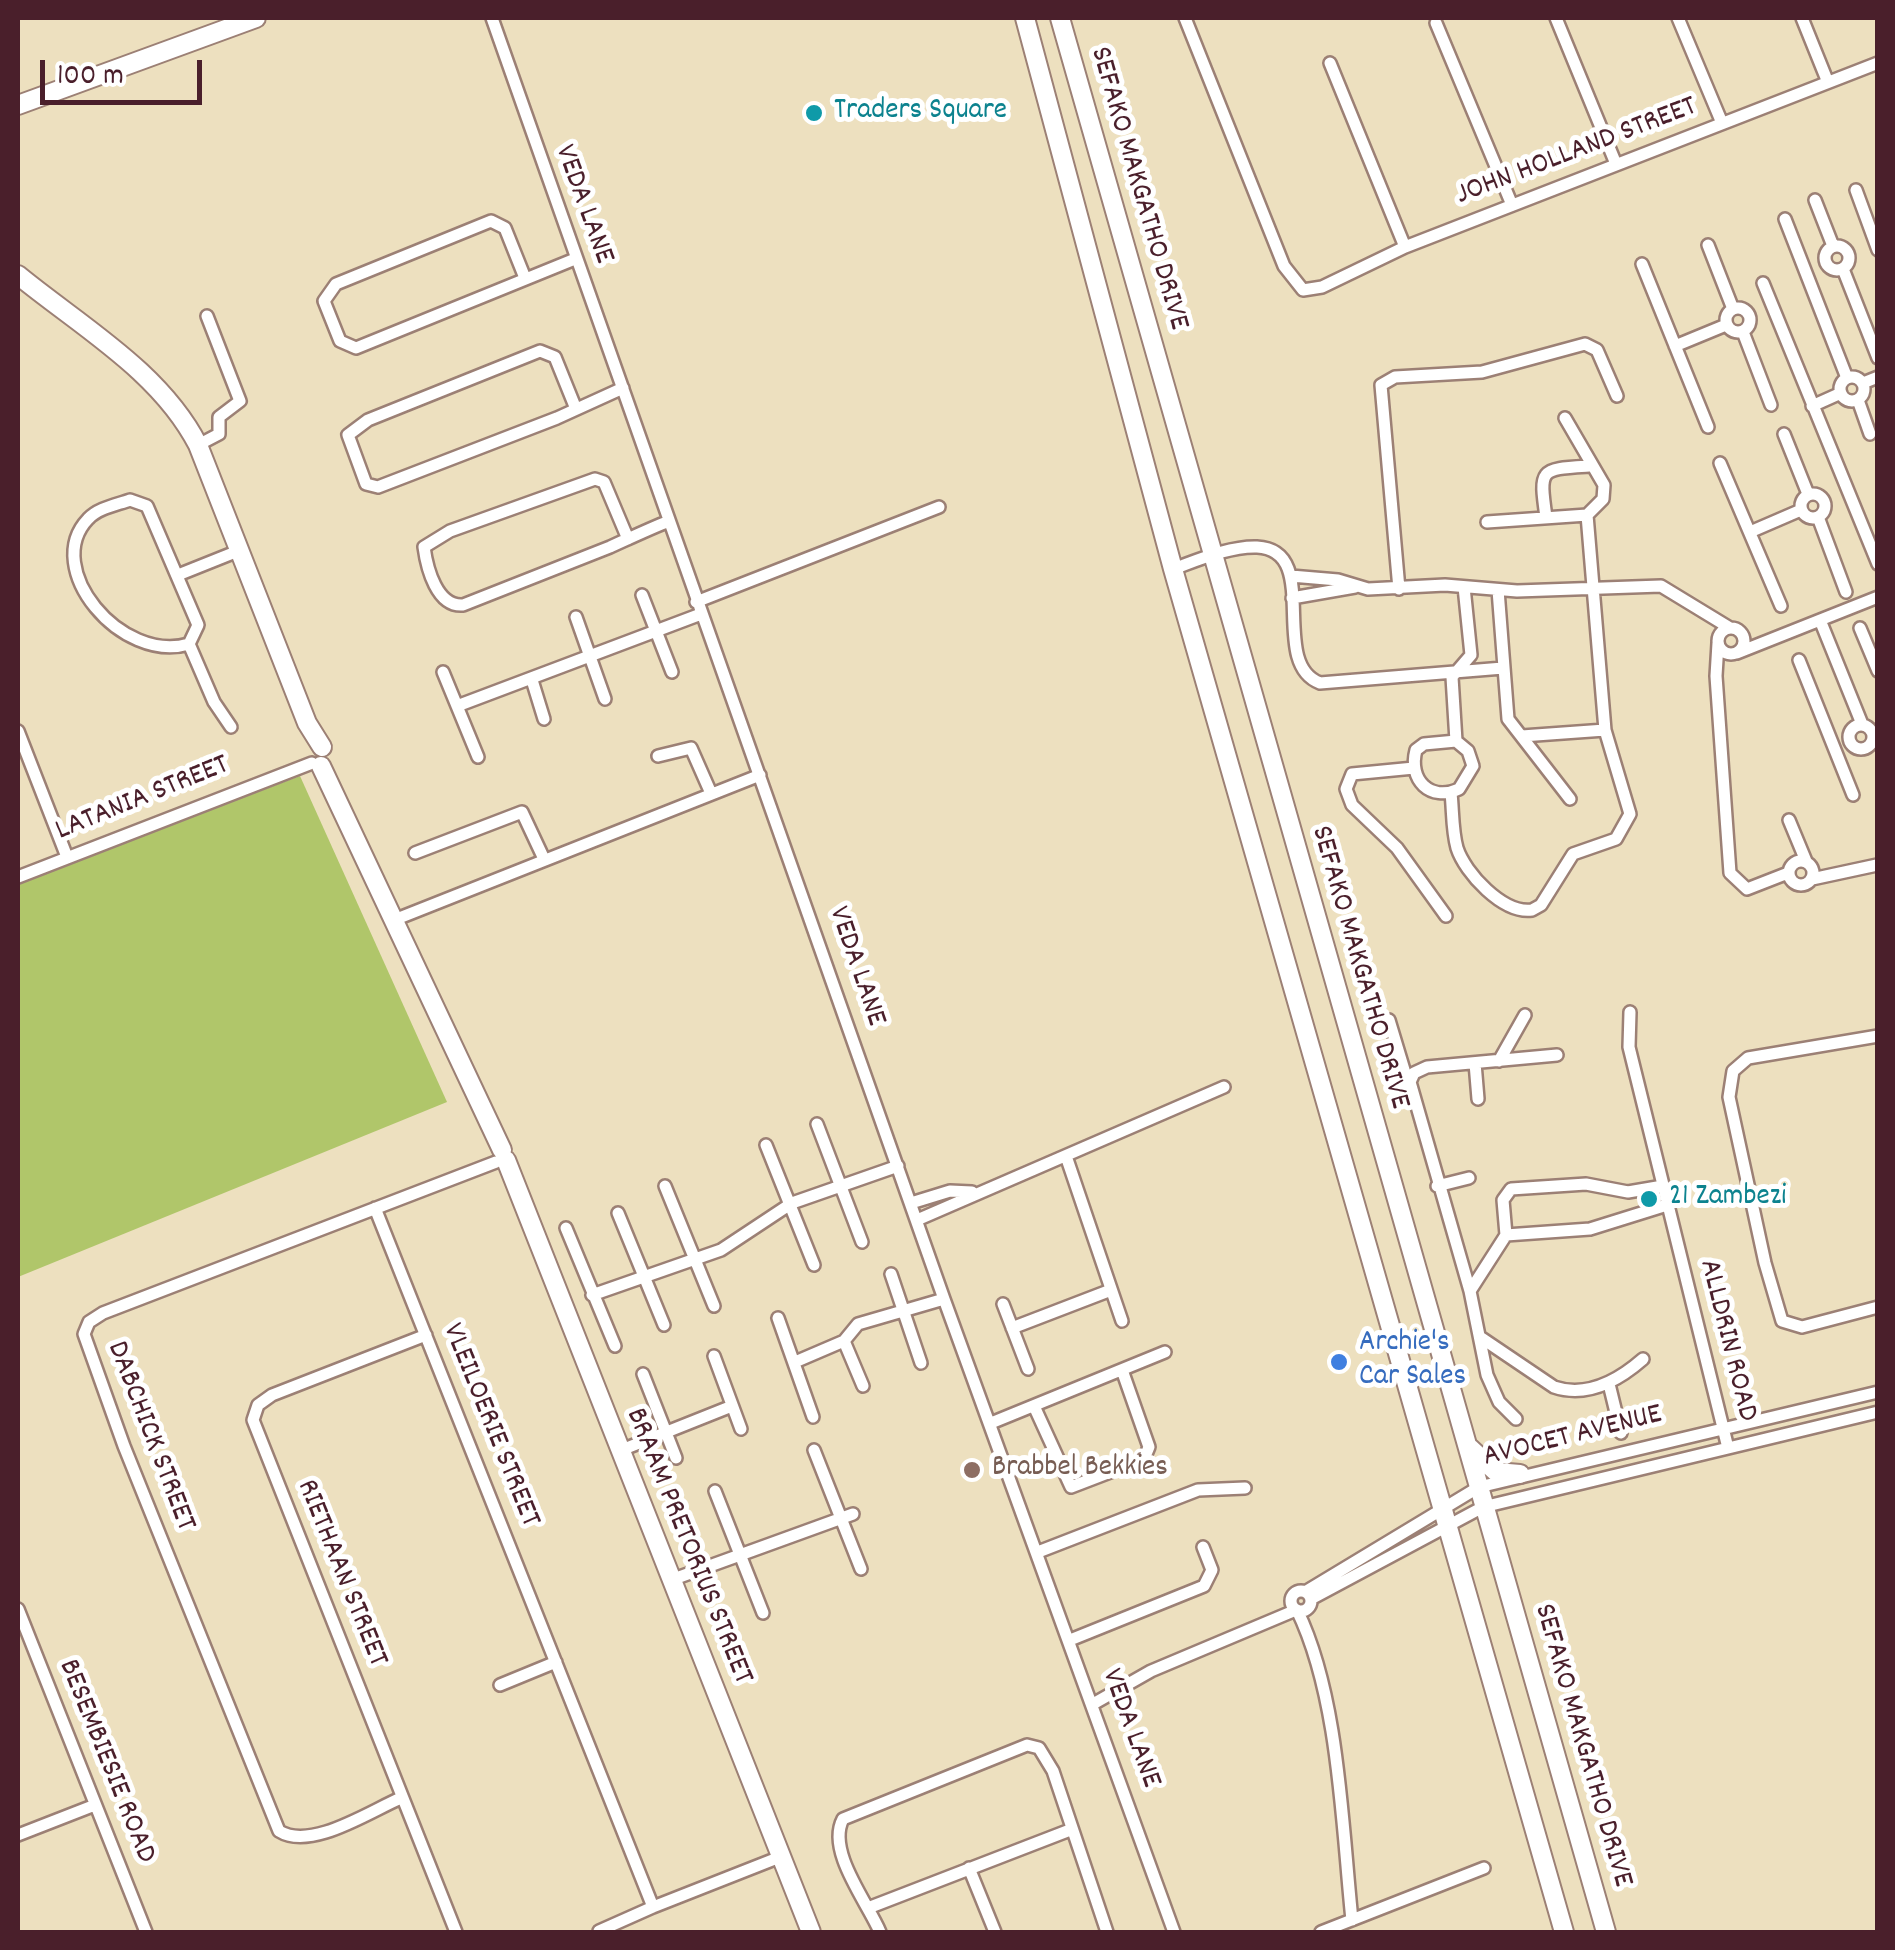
<!DOCTYPE html>
<style>
body{margin:0}
#map{position:relative;width:1895px;height:1950px;overflow:hidden;background:#ede0bf;font-family:Dekko,sans-serif}
canvas{display:block}
.frame{position:absolute;inset:0;border:20px solid #4a1f2b;pointer-events:none}
.scale{position:absolute;left:40px;top:60px;width:162px;height:45px;box-sizing:border-box;border:5px solid #4a1f2b;border-top:0;padding-left:12px;font-size:30px;line-height:35px;white-space:nowrap;color:#4a1f2b;-webkit-text-stroke:8px #fff;paint-order:stroke}
</style>
<div id="map">
<canvas width="1895" height="1950"></canvas>
<div class="frame"></div>
<div class="scale">100 m</div>
</div>
<script>
const ctx = document.querySelector('canvas').getContext('2d');
ctx.lineJoin = 'round';
function paint(path, color) { ctx.fillStyle = color; ctx.fill(path, 'evenodd'); }
function stroke(path, color, width, dash) { ctx.strokeStyle = color; ctx.lineWidth = width; ctx.lineCap = dash ? 'butt' : 'round'; ctx.setLineDash(dash || []); ctx.stroke(path); }
function drawText(font, color, halo, rows, align = 'center') {
  ctx.font = font + ' Dekko,sans-serif'; ctx.lineWidth = 10; ctx.setLineDash([]); ctx.textBaseline = 'middle'; ctx.strokeStyle = halo; ctx.fillStyle = color; for (const [text, x, y, turn = 0] of rows) {
    ctx.save(); ctx.translate(x, y); ctx.rotate((+turn || 0) * Math.PI / 180); ctx.textAlign = isNaN(turn) ? turn : align; if (halo) ctx.strokeText(text, 0, 0); ctx.fillText(text, 0, 0); ctx.restore();
  }
}
const green = new Path2D(`
 M300 776 447 1102 18 1277V882Z`);
const street = new Path2D(`
 M492 18 944 1299 1174 1932
 M1185 18 1284 266 1303 290 1322 287 1405 247 1878 63
 M1556 18 1616 164
 M1678 18 1722 123
 M1802 18 1827 80
 M1436 23 1512 205
 M1330 63 1405 247
 M1856 190 1878 250
 M1815 200 1833 246
 M1785 219 1847 378
 M1708 245 1733 309
 M1825 258a12 12 0 1 1 24 0a12 12 0 1 1-24 0Z
 M1642 264 1708 427
 M1843 269 1878 358
 M525 278 505 228 491 221 336 284 324 301 340 341 356 348 575 259
 M1763 283 1878 564
 M1726 320a12 12 0 1 1 24 0a12 12 0 1 1-24 0Z
 M1743 332 1771 405
 M1675 346 1726 325
 M1840 389a12 12 0 1 1 24 0a12 12 0 1 1-24 0Z
 M1863 383 1878 377
 M1858 400 1870 434
 M1812 406 1841 393
 M576 409 555 357 540 351 368 420 348 435 366 484 378 487 557 418 623 388
 M1784 434 1808 494
 M198 445 219 434V417L240 401 207 316
 M1720 463 1781 606
 M1801 506a12 12 0 1 1 24 0a12 12 0 1 1-24 0Z
 M130 500 147 506 198 625 189 644C121 664 41 568 88 519 98 508 116 505 130 500Z
 M1546 517C1539 468 1540 469 1589 466
 M1818 517 1846 592
 M1487 522 1587 515
 M1750 532 1801 510
 M628 539 604 482 595 479 450 531 424 547C427 569 437 607 463 605L610 547C630 538 649 529 669 521
 M1173 569C1198 560 1230 546 1257 547 1323 550 1267 663 1320 683L1503 668
 M178 575 238 551
 M1291 576 1338 580 1368 589 1445 585 1517 591 1661 586 1730 628
 M1399 589 1381 385 1395 377 1482 372 1585 344 1597 350 1617 396
 M1498 590 1508 719 1570 799
 M642 595 672 672
 M1292 598 1355 587
 M696 602 939 507
 M576 617 605 699
 M1820 620 1862 724
 M1860 628 1878 671
 M1718 641a13 13 0 1 1 26 0a13 13 0 1 1-26 0Z
 M1718 643 1716 676 1730 873 1747 889 1788 873
 M189 644 214 702 231 727
 M1737 653 1878 597
 M1799 660 1853 795
 M443 672 478 757
 M532 680 544 719
 M457 706 701 614
 M1849 737a12 12 0 1 1 24 0a12 12 0 1 1-24 0Z
 M18 731 67 857
 M1522 736 1605 730 1587 515 1603 499 1604 485 1565 418
 M1456 741 1424 744 1416 750C1408 780 1430 802 1459 789L1473 766 1468 751 1456 741 1452 677 1471 655 1464 587
 M658 756 691 748 710 791
 M1414 768 1352 774 1346 789 1352 805 1397 848 1446 916
 M1451 793C1453 811 1452 830 1457 848 1465 873 1503 914 1532 910L1541 905 1573 854 1616 839 1630 814 1605 730
 M1789 820 1806 861
 M415 853 522 812 544 859
 M1789 873a12 12 0 1 1 24 0a12 12 0 1 1-24 0Z
 M18 877 312 763
 M1812 879 1877 865
 M394 920 760 775
 M1630 1012 1629 1047 1728 1448
 M1389 1020 1408 1083
 M1878 1036 1748 1058 1733 1071 1729 1097 1765 1263 1782 1321 1802 1327 1878 1307
 M1499 1061 1525 1015
 M1475 1063 1478 1099
 M817 1124 862 1242
 M766 1145 814 1265
 M1067 1159 1122 1321
 M665 1186 714 1306
 M1437 1186 1469 1178
 M911 1203 950 1191 972 1192
 M375 1208 653 1907 780 1857
 M618 1213 664 1325
 M917 1220 1224 1087
 M566 1228 615 1346
 M1506 1235 1590 1229 1667 1205
 M891 1274 921 1363
 M1470 1291 1506 1235 1503 1200 1511 1189 1586 1184 1628 1192 1663 1186
 M592 1295 721 1250 792 1203 898 1166
 M1003 1304 1028 1369
 M778 1318 813 1417
 M1012 1328 1111 1290
 M426 1335 272 1395 258 1405 253 1420 456 1932
 M1480 1337 1554 1387C1587 1398 1619 1380 1643 1359
 M844 1341 863 1386
 M714 1356 741 1429
 M795 1362 844 1341 858 1324 944 1299
 M643 1374 676 1458
 M1609 1384 1621 1433
 M1034 1406 1071 1487 1144 1459 1149 1447 1122 1370
 M1516 1419 1499 1402 1487 1375 1470 1291 1410 1082 1414 1073 1427 1067 1557 1055
 M991 1423 1165 1352
 M814 1450 861 1569
 M619 1451 732 1406
 M715 1491 763 1613
 M1038 1552 1198 1490 1245 1488
 M671 1580 853 1514
 M1291 1601a10 10 0 1 1 20 0a10 10 0 1 1-20 0Z
 M1305 1592 1479 1487 1878 1392
 M1311 1599 1483 1507 1878 1412
 M18 1609 146 1932
 M1297 1610C1339 1696 1342 1825 1352 1920
 M1070 1640 1204 1586 1212 1570 1203 1547
 M500 1685 556 1662
 M1093 1704 1151 1671 1296 1610
 M401 1798C370 1811 311 1851 279 1831L124 1446 84 1334 89 1322 103 1313 496 1162
 M18 1835 95 1805
 M969 1868 995 1932
 M868 1908 1070 1830
 M599 1931 653 1907
 M880 1932C868 1903 826 1851 843 1819L1027 1745 1039 1748 1053 1771 1107 1932
 M1321 1932 1484 1868`);
const secondary = new Path2D(`
 M18 105 256 18
 M18 275C80 326 160 371 198 445L307 723 322 747
 M321 766 502 1150
 M506 1160 811 1932`);
const primary = new Path2D(`
 M1025 18 1173 569 1564 1932
 M1060 18 1606 1932
 M1470 1448 1496 1472 1520 1474`);
const markers = [
 [814,113,10,"#0f9aa8"],
 [1649,1199,10,"#0f9aa8"],
 [1339,1362,10,"#3f7fe0"],
 [972,1470,10,"#8d6e63"]
];
const cultureNames = [
 ["Traders Square",834,113],
 ["21 Zambezi",1669,1199]
];
const streetNames = [
 ["JOHN HOLLAND STREET",1577,153,-21],
 ["SEFAKO MAKGATHO DRIVE",1137,189,74],
 ["VEDA LANE",582,205,70],
 ["LATANIA STREET",143,800,-22],
 ["VEDA LANE",855,967,71],
 ["SEFAKO MAKGATHO DRIVE",1358,968,74],
 ["ALLDRIN ROAD",1726,1341,76],
 ["VLEILOERIE STREET",489,1426,68],
 ["DABCHICK STREET",149,1437,69],
 ["AVOCET AVENUE",1573,1438,-14],
 ["BRAAM PRETORIUS STREET",687,1547,68],
 ["RIETHAAN STREET",340,1574,68],
 ["VEDA LANE",1129,1729,70],
 ["SEFAKO MAKGATHO DRIVE",1581,1746,74],
 ["BESEMBIESIE ROAD",105,1762,68]
];
const shopNames = [
 ["Archie's",1359,1345],
 ["Car Sales",1359,1379]
];
const educationNames = [
 ["Brabbel Bekkies",992,1470]
];
paint(green, '#b0c66a');
stroke(street, '#9c8075', 16);
stroke(secondary, '#9c8075', 22);
stroke(primary, '#9c8075', 22);
stroke(street, '#fff', 11);
stroke(secondary, '#fff', 18);
stroke(primary, '#fff', 18);
for (const [x, y, r, color] of markers) { const dot = new Path2D(); dot.arc(x, y, r, 0, 2 * Math.PI); ctx.fillStyle = color; ctx.fill(dot); stroke(dot, '#fff', 4); }
drawText('30px', '#0d838f', '#fff', cultureNames, 'left');
drawText('30px', '#4a1f2b', '#fff', streetNames);
drawText('30px', '#366cbe', '#fff', shopNames, 'left');
drawText('30px', '#785e54', '#fff', educationNames, 'left');
</script>
